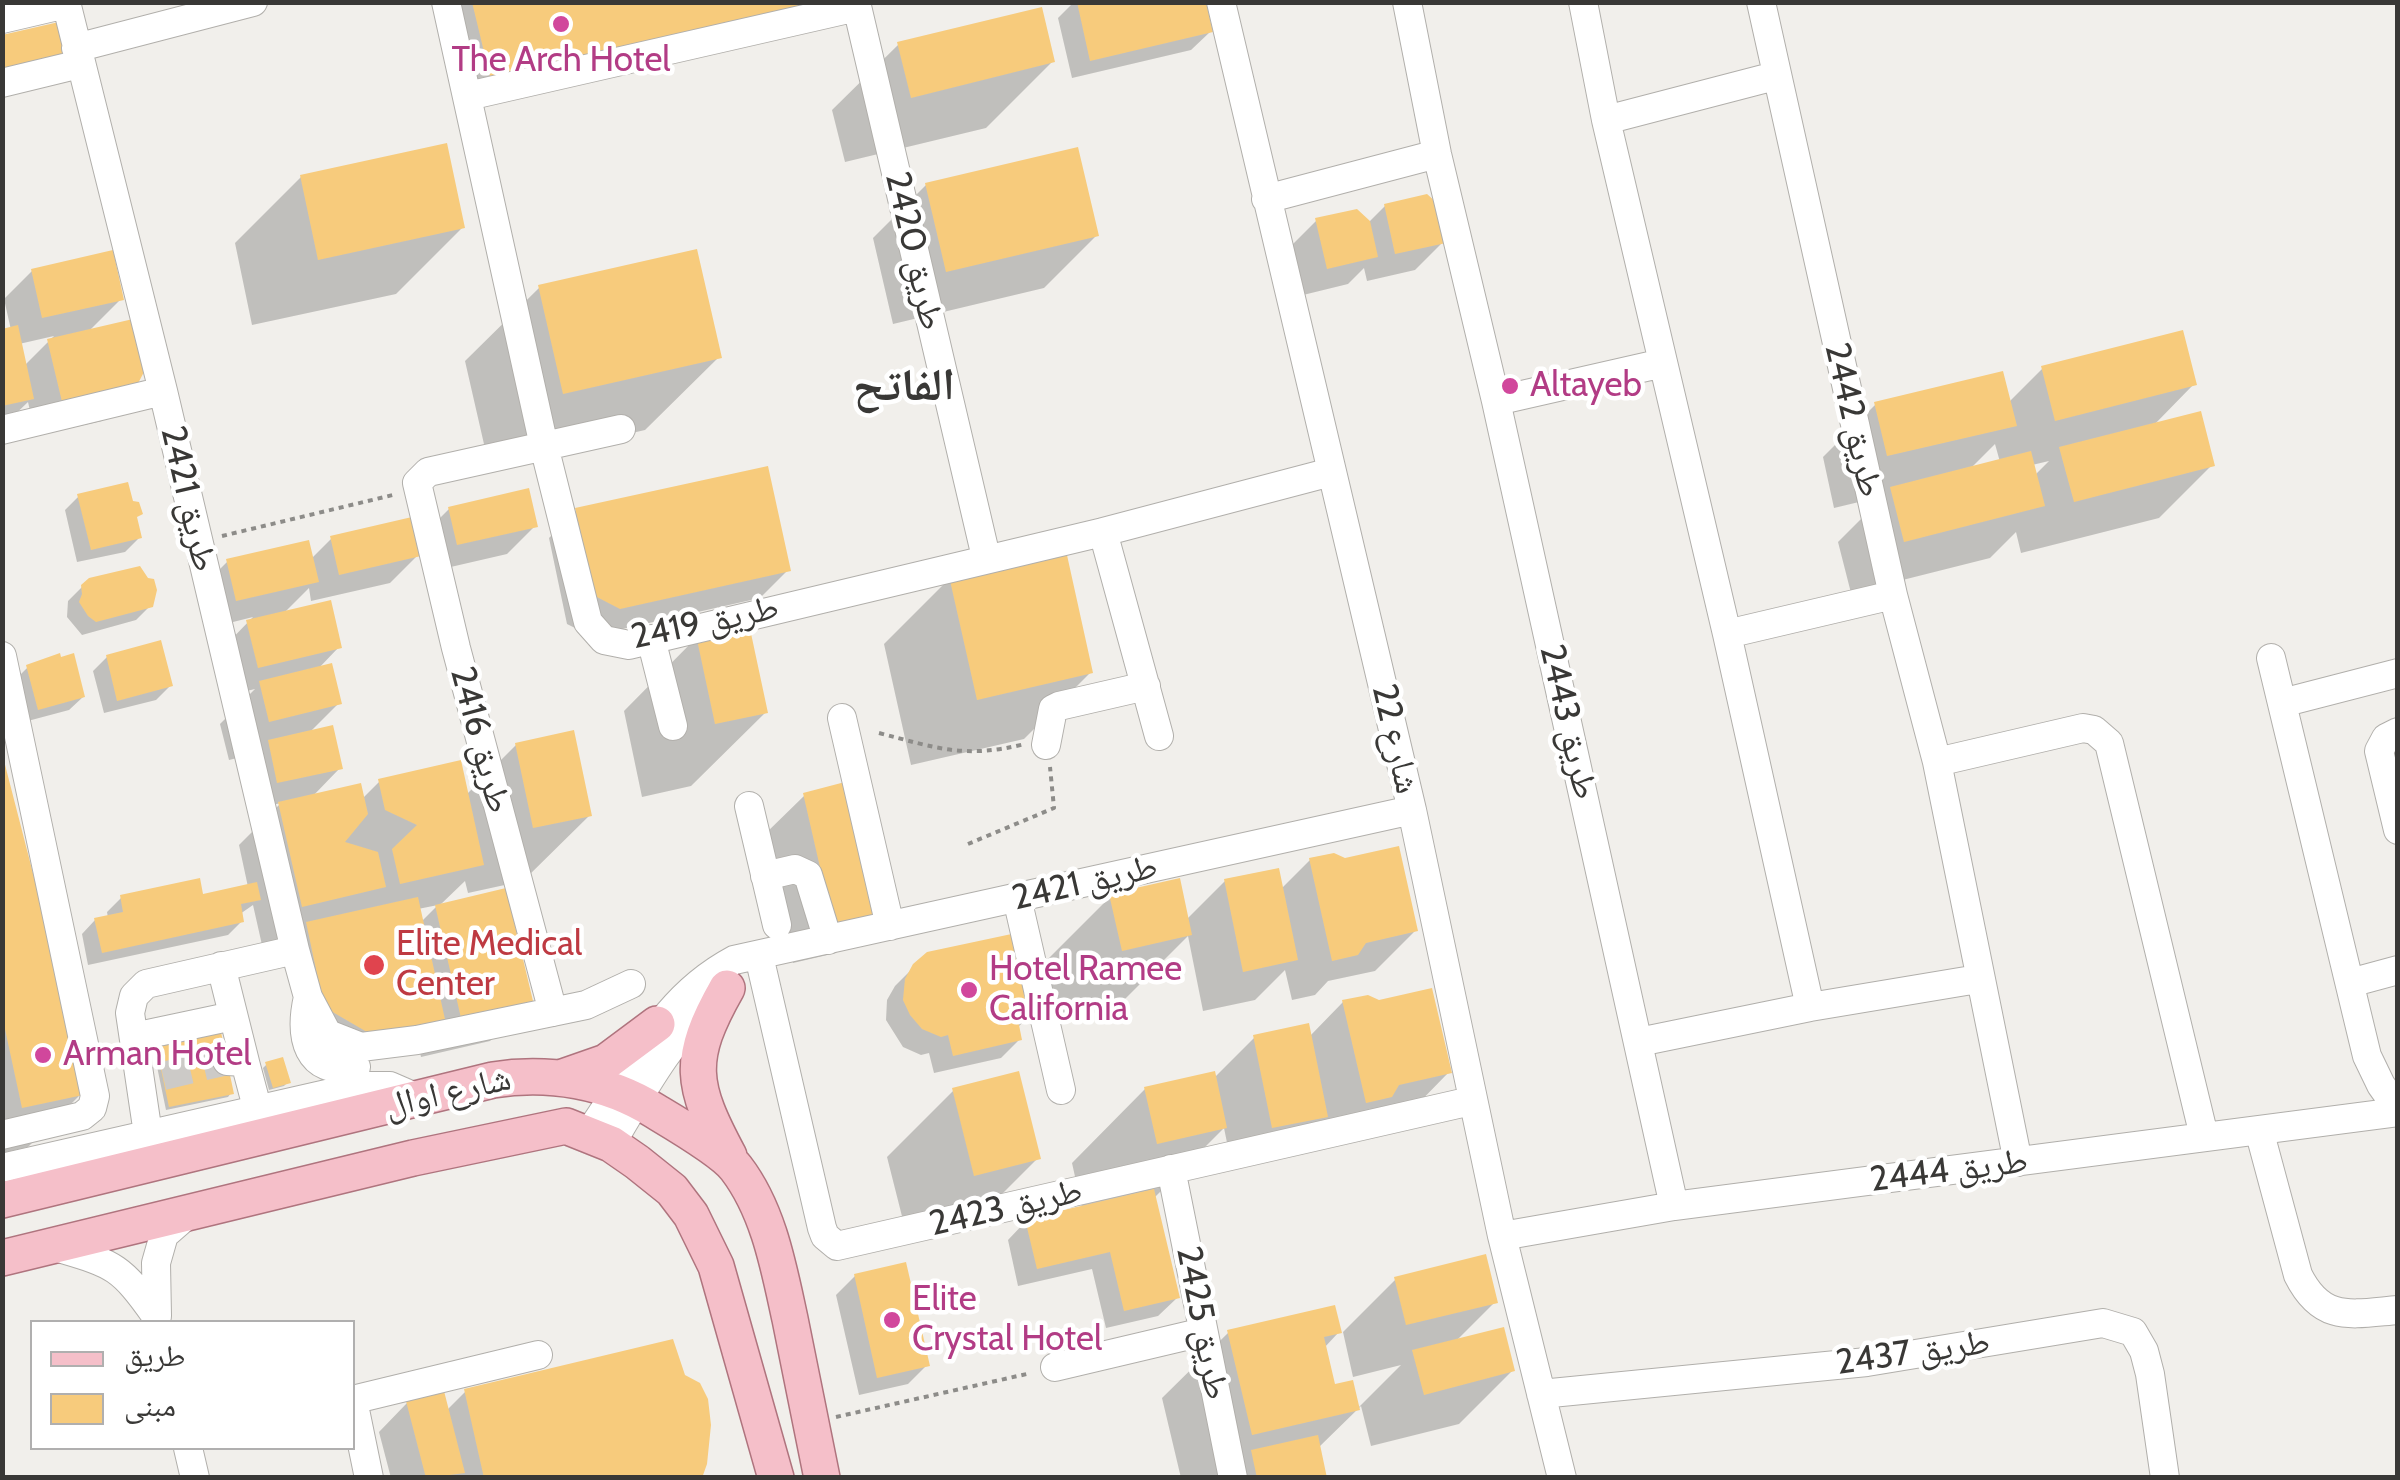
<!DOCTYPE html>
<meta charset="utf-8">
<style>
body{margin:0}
#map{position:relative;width:2400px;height:1480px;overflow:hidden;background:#f1efeb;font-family:Cabin,"Noto Naskh Arabic",sans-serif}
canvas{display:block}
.frame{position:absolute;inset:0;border:5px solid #393836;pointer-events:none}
.legend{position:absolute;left:30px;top:1320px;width:325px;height:130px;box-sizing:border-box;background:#fff;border:2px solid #b0afaf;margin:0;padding:12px 18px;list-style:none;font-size:30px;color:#393836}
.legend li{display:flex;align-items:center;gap:20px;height:50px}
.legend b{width:50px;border:2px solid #b0afaf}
</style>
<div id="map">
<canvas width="2400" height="1480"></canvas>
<div class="frame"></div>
<ul class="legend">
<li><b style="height:12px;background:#f5bfc9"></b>طريق</li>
<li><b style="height:28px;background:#f7cb7c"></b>مبنى</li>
</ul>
</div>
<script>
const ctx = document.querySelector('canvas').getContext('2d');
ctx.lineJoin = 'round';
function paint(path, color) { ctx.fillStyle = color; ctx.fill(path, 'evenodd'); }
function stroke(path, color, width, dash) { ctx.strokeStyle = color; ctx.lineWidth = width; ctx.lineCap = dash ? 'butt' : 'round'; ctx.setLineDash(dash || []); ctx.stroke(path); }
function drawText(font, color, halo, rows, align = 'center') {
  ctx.font = font + ' Cabin,"Noto Naskh Arabic",sans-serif'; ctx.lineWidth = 9; ctx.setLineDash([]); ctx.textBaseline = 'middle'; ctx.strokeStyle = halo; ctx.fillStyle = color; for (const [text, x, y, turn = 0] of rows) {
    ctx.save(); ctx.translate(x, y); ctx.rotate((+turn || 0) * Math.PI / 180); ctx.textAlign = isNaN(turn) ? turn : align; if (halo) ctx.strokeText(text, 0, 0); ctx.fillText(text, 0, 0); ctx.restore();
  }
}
const shadow = new Path2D(`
 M449 2H820L474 102Z
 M1074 2H1204L1210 32 1191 50 1072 78 1058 18Z
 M899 44 1052 62 986 128 845 162 832 110Z
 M301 177 462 228 396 294 252 325 235 243Z
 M926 185 1097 235 1044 288 893 324 873 238Z
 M1385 206 1443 242 1415 270 1367 281 1364 268 1348 284 1299 296 1289 248 1317 220 1368 223Z
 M32 271 121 299 88 332 131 392 102 421 36 436 28 402 2 427V332L11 330 4 299ZM54 336 24 366 19 344Z
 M539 288 719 357 645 430 489 466 465 361Z
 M2043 368 2194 384 2153 426 2212 465 2159 518 2021 553 2016 532 1990 558 1851 593 1838 542 1884 496 1834 508 1823 457 1876 404 2009 402ZM1995 444 2000 462 1970 469ZM2049 461 2035 475 2032 465Z
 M79 496 134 519 139 538 125 552 77 562 65 510Z
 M449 509 535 526 507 554 429 572 421 537Z
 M577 510 788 570 760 598 591 636 567 624 549 538Z
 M332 538 418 555 390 583 311 601 309 588 283 614 339 647 317 670 339 703 309 733 340 768 311 798 362 799 379 782 466 795 516 745 590 815 523 881 468 893 465 881 439 906 530 1001 490 1041 421 1057 418 1043 306 1026 288 944 262 945 253 905 240 914 242 921 228 935 88 965 82 934 95 920 108 918 107 912 121 898 201 897 248 887 239 845 281 803 250 810 258 753 229 760 220 724 255 689 230 695 220 651 253 617 209 628 199 590 227 562 311 559ZM438 905 421 922 418 909Z
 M950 578 1090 673 1024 739 911 765 884 644Z
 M82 587 151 605 136 620 82 635 67 617 68 601Z
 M697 637 765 713 691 786 642 797 624 711Z
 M107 657 170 686 156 700 104 713 93 671Z
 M28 667 83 697 69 710 24 722 14 681Z
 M2 757 81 1094 28 1147 2 1153Z
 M805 795 876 913 836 953 793 963 764 835Z
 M1310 860 1415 931 1375 971 1328 981 1315 995 1292 1000 1285 970 1255 1000 1203 1011 1188 936 1116 1008 1048 1023 1037 970 1110 897 1186 920 1225 881 1281 889Z
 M915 966 1037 1009 1017 1028 1020 1039 1001 1058 934 1073 929 1053 921 1055 903 1047 886 1020 887 1000 895 986Z
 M1343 1002 1449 1072 1409 1113 1326 1142 1321 1120 1285 1156 1232 1167 1224 1128 1154 1198 1177 1298 1158 1316 1106 1328 1092 1269 1018 1286 1008 1240 1026 1221 1082 1208 1072 1163 1145 1089 1214 1078 1254 1038 1309 1037Z
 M158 1048 231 1093 228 1097 166 1110 154 1052Z
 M267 1064 288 1082 284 1086 269 1090 263 1068Z
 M954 1090 1038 1158 972 1224 908 1240 887 1157Z
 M855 1276 927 1365 908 1384 859 1395 836 1295Z
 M1396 1279 1495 1302 1456 1341 1512 1371 1459 1424 1371 1446 1361 1406 1318 1448 1325 1478H1181L1162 1398 1229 1332H1339L1324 1348 1333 1387 1357 1409 1401 1365 1353 1377 1343 1332Z
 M465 1392 700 1478H391L379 1432 407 1403 446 1411Z`);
const building = new Path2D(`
 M472 2H818L492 85Z
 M1077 2H1206L1213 32 1090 61Z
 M1042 7 1055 62 911 98 897 42Z
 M59 22 68 58 2 73V35Z
 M447 143 465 228 318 260 300 175Z
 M1078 147 1099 236 946 272 925 183Z
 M1427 194 1437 203 1446 243 1395 254 1384 204Z
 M1357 209 1370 221 1378 257 1327 269 1315 218Z
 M697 249 722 358 563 394 538 285Z
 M113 250 124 300 42 318 31 269Z
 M133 319 145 370 133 393 64 410 47 339Z
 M18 325 34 399 2 406V329Z
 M2183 330 2197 385 2055 421 2041 366Z
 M2003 371 2017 426 1887 456 1874 402Z
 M2201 411 2215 466 2074 502 2059 447Z
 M2031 451 2045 506 1904 542 1890 487Z
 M768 466 791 571 620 609 595 596 575 508Z
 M128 482 133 501 139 502 143 514 137 517 142 538 91 550 77 494Z
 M529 488 538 527 457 545 448 507Z
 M412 517 421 556 339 575 330 536Z
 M309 540 319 582 236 601 226 559Z
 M1065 546 1093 673 977 700 949 576Z
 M140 566 148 578 154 579 157 590 153 607 96 622 88 616 79 602 82 594 81 585 89 578Z
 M331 600 342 648 258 668 246 620Z
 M749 624 768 713 715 724 696 635Z
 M161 640 173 686 117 701 106 655Z
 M60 653 61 657 74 653 85 697 38 710 26 665Z
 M332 663 342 704 269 722 259 681Z
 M333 725 343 769 277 783 268 740Z
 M574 730 592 816 533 828 515 743Z
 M2 753 52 947 83 1095 22 1108 2 1015Z
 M461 760 484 865 400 884 392 849 417 825 385 810 378 779Z
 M845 782 879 914 833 924 803 793Z
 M361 783 368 814 345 842 378 852 386 887 302 907 278 802Z
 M1399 846 1418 931 1366 943 1358 955 1332 961 1309 858 1334 853 1345 858Z
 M1279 868 1298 960 1243 972 1224 879Z
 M200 878 203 894 257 882 261 900 241 904 244 922 102 953 94 918 123 912 120 895Z
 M1180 878 1192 935 1122 951 1109 894Z
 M506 888 533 1001 461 1018 435 905Z
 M418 897 446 1024 379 1039 324 1007 306 922Z
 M1021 932 1039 1010 1017 1015 1022 1040 953 1056 948 1035 941 1037 922 1029 910 1015 903 1000 905 979 913 964 927 952Z
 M1432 988 1452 1073 1399 1085 1392 1097 1366 1103 1342 1000 1368 995 1379 1000Z
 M1309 1023 1328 1117 1272 1128 1253 1035Z
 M221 1032 234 1094 169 1107 156 1046Z
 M283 1057 291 1083 273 1088 265 1062Z
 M1019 1071 1041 1159 974 1176 952 1088Z
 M1215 1071 1227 1128 1157 1144 1144 1087Z
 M1154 1189 1180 1298 1124 1311 1110 1252 1037 1269 1025 1219Z
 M1486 1254 1498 1303 1406 1325 1394 1277Z
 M906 1262 930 1366 877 1378 854 1274Z
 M1335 1305 1342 1333 1324 1337 1335 1384 1353 1380 1360 1410 1252 1435 1227 1330Z
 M1504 1327 1515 1371 1424 1395 1412 1350Z
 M673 1339 685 1375 700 1383 708 1399 711 1425 707 1464 702 1478H484L464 1389Z
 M444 1391 465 1473 426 1478 406 1401Z
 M1318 1435 1327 1478H1257L1251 1450Z`);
const minorTunnel = new Path2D(`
 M163 1076 227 1061`);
const path = new Path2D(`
 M222 536 397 494
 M879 733C937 748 964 759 1025 744
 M968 844 1054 808 1050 767
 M836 1417 1031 1373`);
const minor = new Path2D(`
 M66 2 163 391 295 950 308 997 334 1046 362 1086
 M446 2 544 446 588 622 604 640 629 645 1103 532 1331 472
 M856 2 986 557
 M1221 2 1412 810 1502 1236 1562 1478
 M1407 2 1437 154 1496 401 1674 1206
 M1583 2 1606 120 1727 634 1810 1007
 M1761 2 1893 595 1937 762 2018 1162
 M2 19 66 4
 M76 48 253 2
 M2 83 80 64
 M468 96 857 7
 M1606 120 1775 76
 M1266 199 1437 154
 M1496 401 1663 363
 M2 430 163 391
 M1103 532 1159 736
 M1727 634 1893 595
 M651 639 673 726
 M2 656 95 1096 92 1108 82 1116 2 1135
 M2271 658 2367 1056 2381 1085 2398 1109
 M2282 703 2398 673
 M842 718 890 926
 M2398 732 2386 738 2379 751 2398 830
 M1046 745 1053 709 1059 706 1146 686
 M1937 762 2083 728 2094 730 2109 743 2204 1136
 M749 806 777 925
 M765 876 795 869 808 875 828 940
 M1017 898 1061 1090
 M759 956 822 1228 825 1236 837 1246 1471 1101
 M221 966 245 1062
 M2350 983 2398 970
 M308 997C299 1036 306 1076 356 1067
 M553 1012 456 648 417 483 428 472 621 429
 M328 1034 361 1047 417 1040 586 1005 631 984
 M134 1037 233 1016
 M1639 1042 1810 1007 1978 979
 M227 1061 245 1062 258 1111
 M2259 1130 2298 1275C2322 1323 2351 1314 2398 1310
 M148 1134 130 1013 134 996 146 984 295 950
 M588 1134C636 1068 658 1001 734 960L1412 810
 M611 1144C643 1090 671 1037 719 995
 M2 1168 362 1086H390L420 1099
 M1171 1169 1233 1478
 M1502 1236 1674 1206 2398 1112
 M52 1246C112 1264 119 1263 156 1316
 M157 1316 156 1263 164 1235 187 1215
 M1055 1367 1203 1332
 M1541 1394 1867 1362 2103 1323 2133 1332 2144 1351 2150 1374 2165 1478
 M352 1400 538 1355
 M353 1400 369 1478
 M188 1448 195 1478`);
const major = new Path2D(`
 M727 988C686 1060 691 1085 729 1156
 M563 1077 606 1062 657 1024
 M2 1200 493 1080C549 1071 607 1081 655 1111 675 1123 723 1151 736 1168 769 1211 779 1269 790 1319 801 1372 811 1425 822 1478
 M2 1258 413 1158 566 1126 611 1144 637 1162 672 1190 691 1215 716 1266 776 1478`);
const markers = [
 [561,24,10,"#d1479c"],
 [1510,386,10,"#d1479c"],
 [374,965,12,"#e0444e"],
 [969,990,10,"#d1479c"],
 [43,1055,10,"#d1479c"],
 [892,1320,10,"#d1479c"]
];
const hotelNames = [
 ["The Arch Hotel",561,61,"center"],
 ["Altayeb",1530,386],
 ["Hotel Ramee",989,970],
 ["California",989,1010],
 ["Arman Hotel",63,1055],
 ["Elite",912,1300],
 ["Crystal Hotel",912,1340]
];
const streetNames = [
 ["طريق 2420",914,251,77],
 ["طريق 2442",1853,420,77],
 ["طريق 2421",188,499,77],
 ["طريق 2419",705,623,-12],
 ["طريق 2443",1568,722,77],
 ["شارع 22",1395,739,77],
 ["طريق 2416",480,740,75],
 ["طريق 2421",1085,883,-13],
 ["شارع اوال",448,1093,-13],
 ["طريق 2444",1949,1171,-7],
 ["طريق 2423",1006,1208,-13],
 ["طريق 2425",1202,1323,79],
 ["طريق 2437",1913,1353,-8]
];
const healthNames = [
 ["Elite Medical",396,945],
 ["Center",396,985]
];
const districtNames = [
 ["الفاتح",904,387]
];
paint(shadow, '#0003');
paint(building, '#f7cb7c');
stroke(minorTunnel, '#cccac7', 28, [28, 14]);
stroke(minor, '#b1afab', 30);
stroke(major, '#af747e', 38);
stroke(path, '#8d8c89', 4, [5, 5]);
stroke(minor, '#fff', 28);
stroke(major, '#f5bfc9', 35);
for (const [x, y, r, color] of markers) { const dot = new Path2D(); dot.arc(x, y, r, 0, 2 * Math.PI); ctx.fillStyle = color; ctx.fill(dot); stroke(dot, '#fff', 4); }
drawText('35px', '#b23c85', '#fff', hotelNames, 'left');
drawText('35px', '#393836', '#fff', streetNames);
drawText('35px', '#be3a42', '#fff', healthNames, 'left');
drawText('bold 45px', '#393836', '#fff', districtNames);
</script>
